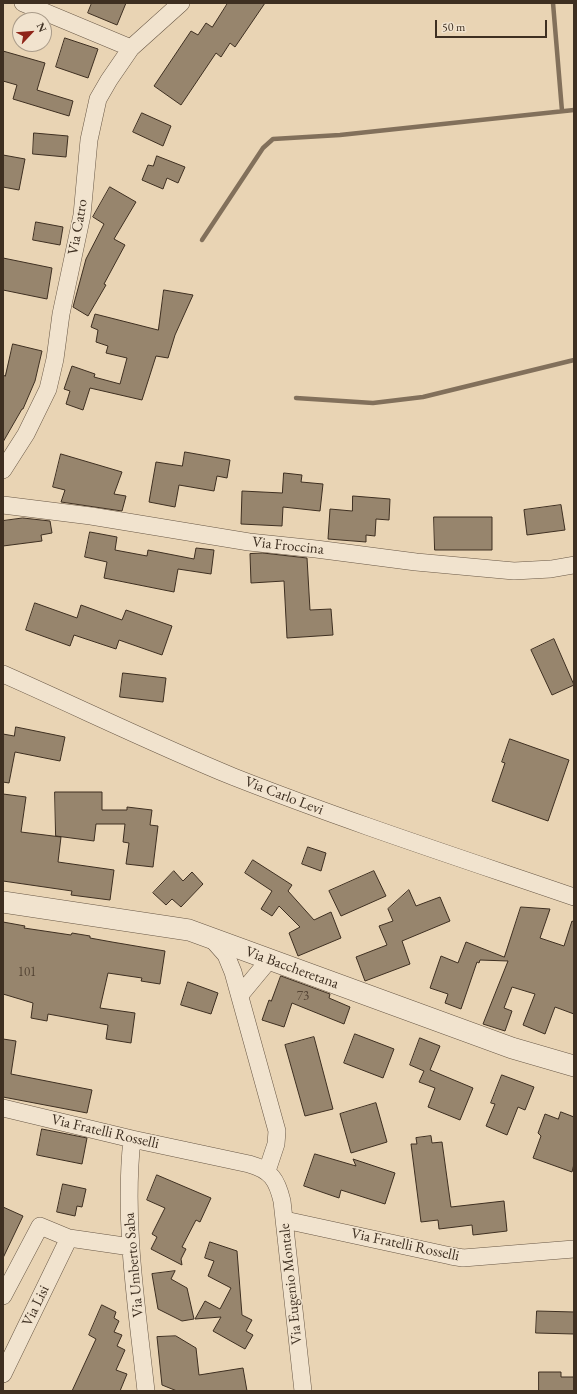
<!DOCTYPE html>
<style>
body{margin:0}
#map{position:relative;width:577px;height:1394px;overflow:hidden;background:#e9d4b4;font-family:"EB Garamond",serif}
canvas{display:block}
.frame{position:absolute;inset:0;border:4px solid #3e2f21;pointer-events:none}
.north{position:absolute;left:12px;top:12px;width:40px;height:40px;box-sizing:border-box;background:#f1e3ce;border:1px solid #a99b89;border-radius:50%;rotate:64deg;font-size:11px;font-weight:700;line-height:16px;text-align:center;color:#3e2f21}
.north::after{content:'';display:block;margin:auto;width:14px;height:18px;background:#8f2418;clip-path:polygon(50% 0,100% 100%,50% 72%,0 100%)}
.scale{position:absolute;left:435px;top:20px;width:112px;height:18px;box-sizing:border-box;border:2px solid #3e2f21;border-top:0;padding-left:5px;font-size:12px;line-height:14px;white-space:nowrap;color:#3e2f21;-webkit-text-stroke:3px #f1e3ce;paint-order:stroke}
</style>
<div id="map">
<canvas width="577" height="1394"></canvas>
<div class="frame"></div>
<div class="north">N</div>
<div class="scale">50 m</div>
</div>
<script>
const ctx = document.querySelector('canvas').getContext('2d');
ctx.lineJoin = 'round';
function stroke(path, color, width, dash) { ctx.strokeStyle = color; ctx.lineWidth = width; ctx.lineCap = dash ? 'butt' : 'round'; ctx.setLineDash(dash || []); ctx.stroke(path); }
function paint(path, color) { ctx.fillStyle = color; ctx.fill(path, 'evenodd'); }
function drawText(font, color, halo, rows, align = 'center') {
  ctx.font = font + ' "EB Garamond",serif'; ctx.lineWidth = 3; ctx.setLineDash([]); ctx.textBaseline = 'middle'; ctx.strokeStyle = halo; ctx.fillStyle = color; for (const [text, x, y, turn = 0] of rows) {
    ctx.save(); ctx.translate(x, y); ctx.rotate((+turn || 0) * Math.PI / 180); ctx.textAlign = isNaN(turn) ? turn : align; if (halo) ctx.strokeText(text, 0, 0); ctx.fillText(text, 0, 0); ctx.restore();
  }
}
const stream = new Path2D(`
 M553 3 562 111
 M202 240 263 148 273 139 340 135 574 110
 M296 398 373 403 423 397 574 360`);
const building = new Path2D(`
 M92 3H126L117 25 88 13Z
 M228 3H265L235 47 230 43 221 57 216 53 181 105 154 86 191 31 198 35 206 23 212 27Z
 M65 38 98 49 88 78 56 67Z
 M3 51 45 63 37 90 73 101 69 116 13 99 17 85 3 81Z
 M142 113 171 126 163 146 133 132Z
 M34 133 68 136 66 157 33 154Z
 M3 155 25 159 19 190 3 187Z
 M157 156 185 167 178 183 167 178 163 189 142 180 148 165 153 166Z
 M110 187 136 202 114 239 125 245 104 284 106 285 88 316 73 307 86 259 104 224 93 217Z
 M36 222 63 227 60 245 33 240Z
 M3 258 52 268 47 299 3 290Z
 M164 290 193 295 175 335 168 358 156 356 142 400 90 388 83 410 66 404 70 391 64 389 72 366 95 374 94 377 120 384 127 358 106 353 108 346 96 342 98 330 91 327 95 314 158 330Z
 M13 344 42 351 35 381 23 409H22L3 442V375L5 376Z
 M185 452 230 460 227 478 217 476 214 491 179 485 175 507 149 502 156 462 182 466Z
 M61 454 122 472 114 494 126 496 122 511 61 502 65 490 53 487Z
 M284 473 302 475 301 482 323 484 320 511 283 507 282 526 241 524 242 491 282 493Z
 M353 496 390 499 389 520 376 519 375 536 366 535V542L328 539 330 509 352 511Z
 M561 505 565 530 527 535 524 510Z
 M434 517H492V550H435Z
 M23 518 50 521 52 533 41 535 42 541 3 546V521Z
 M90 532 117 537 115 550 147 556 148 550 194 559 196 548 214 550 211 574 178 569 174 592 104 578 107 562 85 557Z
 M263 553 307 558 310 610 331 609 333 635 287 638 284 581 251 583 250 554Z
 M35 603 77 618 81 605 122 620 126 610 172 626 162 655 119 640 116 649 74 635 70 646 26 630Z
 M554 639 574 685 552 695 531 650Z
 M123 673 166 678 163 702 120 697Z
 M16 727 65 737 60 761 15 752 9 783 3 782V734L14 736Z
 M510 739 569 760 548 821 492 801 505 763 502 762Z
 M55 792H102V810H127V807L152 810 150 825 158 826 153 867 126 864 129 843 123 842 125 824H96L94 841 56 836Z
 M3 794 26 797 21 832 61 837 58 862 114 870 110 900 71 895 72 891 3 881Z
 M308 847 326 853 321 871 302 864Z
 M253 860 292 885 288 891 314 920 331 912 341 938 298 956 289 933 300 927 279 906 272 916 261 909 272 891 245 873Z
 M174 871 183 881 192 872 203 884 181 907 172 899 166 905 153 893Z
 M374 871 386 896 341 916 329 891Z
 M409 890 416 906 440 897 450 921 402 941 410 964 365 981 356 957 387 945 379 926 393 921 388 909Z
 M521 907 550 909 540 938 564 946 572 921 574 922V1014L555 1007 545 1034 523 1025 535 994 512 987 504 1008 512 1011 505 1031 483 1024 508 961 480 960 479 963 477 962 461 1009 445 1003 448 994 430 988 441 956 458 963 466 942 504 957Z
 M3 922 25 926 24 928 71 935 72 933 90 936V938L112 942 165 951 160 984 141 981 142 978 108 973 100 1008 135 1013 131 1043 106 1039 108 1025 48 1014 47 1021 31 1018 33 1003 3 994Z
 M281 976 330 994 329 998 350 1007 344 1024 292 1003 284 1027 262 1020 269 1000 271 1001Z
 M188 982 218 993 211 1014 181 1005Z
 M355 1034 394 1049 383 1078 344 1063Z
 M314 1037 333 1109 305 1116 285 1045Z
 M420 1038 440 1046 430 1070 473 1088 460 1120 428 1107 435 1088 419 1082 424 1071 410 1065Z
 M3 1039 16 1041 11 1074 92 1090 87 1113 3 1097Z
 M502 1075 534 1087 525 1110 518 1107 507 1135 486 1126 495 1104 491 1103Z
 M376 1103 387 1142 351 1153 340 1114Z
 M561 1112 574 1117V1164L572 1172 533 1158 541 1136 538 1133 545 1114 558 1119Z
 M42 1129 87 1138 82 1164 37 1155Z
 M431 1136 432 1143 442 1142 451 1207 504 1201 507 1231 473 1235 472 1225 439 1229 438 1220 421 1222 411 1144H417L416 1138Z
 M315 1154 356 1166 353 1159 395 1173 385 1204 341 1190 339 1198 304 1186Z
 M157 1175 211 1198 200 1222 196 1220 182 1247 186 1249 181 1259 182 1265 151 1249 157 1237 152 1234 165 1208 147 1200Z
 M63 1184 86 1189 82 1207 77 1206 75 1216 57 1212Z
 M3 1207 23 1216 3 1258Z
 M210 1242 237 1251 242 1315 252 1320 246 1331 253 1335 245 1349 213 1331 221 1317 195 1319 205 1301 220 1309 231 1288 208 1276 214 1261 205 1258Z
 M175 1271 171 1279 187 1288 194 1319 182 1321 158 1309 152 1274Z
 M102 1305 116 1312 114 1318 119 1321 114 1332 122 1335 117 1346 125 1350 116 1370 127 1374 120 1391H72L96 1339 89 1335Z
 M537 1311 574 1312V1334L536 1333Z
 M176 1336 196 1348 199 1375 243 1368 247 1391H177L162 1385 157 1337Z
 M539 1372H561V1377H574V1391H539Z`);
const minor = new Path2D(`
 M23 3 131 48
 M3 470 26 434 48 389 55 359 61 314 82 215 89 140 98 99 109 80 131 48 181 3
 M3 505 91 516 249 542 316 549 416 562 514 571 551 569 574 565
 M3 674C80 708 156 745 234 777 346 821 460 858 574 897
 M211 938 226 955 233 972 277 1131 276 1144 267 1171
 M240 995 269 960
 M3 1108 132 1139 249 1164C271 1170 277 1180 282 1201L303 1391
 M132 1139C123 1223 137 1308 146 1391
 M285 1220 451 1256 463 1258 574 1249
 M3 1296 40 1226 69 1238 131 1247
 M3 1374 69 1238`);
const tertiary = new Path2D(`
 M3 902 189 930 512 1048 574 1066`);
const numberNames = [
 ["101",27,972],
 ["73",303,996]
];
const streetNames = [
 ["Via Catro",78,227,-80],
 ["Via Froccina",288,546,6],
 ["Via Carlo Levi",284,796,21],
 ["Via Baccheretana",292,968,20],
 ["Via Fratelli Rosselli",105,1132,13],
 ["Via Fratelli Rosselli",405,1245,12],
 ["Via Umberto Saba",134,1265,-95],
 ["Via Eugenio Montale",291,1284,-96],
 ["Via Lisi",36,1306,-64]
];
stroke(stream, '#82705b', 4.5);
paint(building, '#97856d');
stroke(building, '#3e2f21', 1);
stroke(minor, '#695846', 18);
stroke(tertiary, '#695846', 22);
stroke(minor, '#f1e3ce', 17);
stroke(tertiary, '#f1e3ce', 21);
drawText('13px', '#544434', null, numberNames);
drawText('15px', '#3e2f21', '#f1e3ce', streetNames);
</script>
